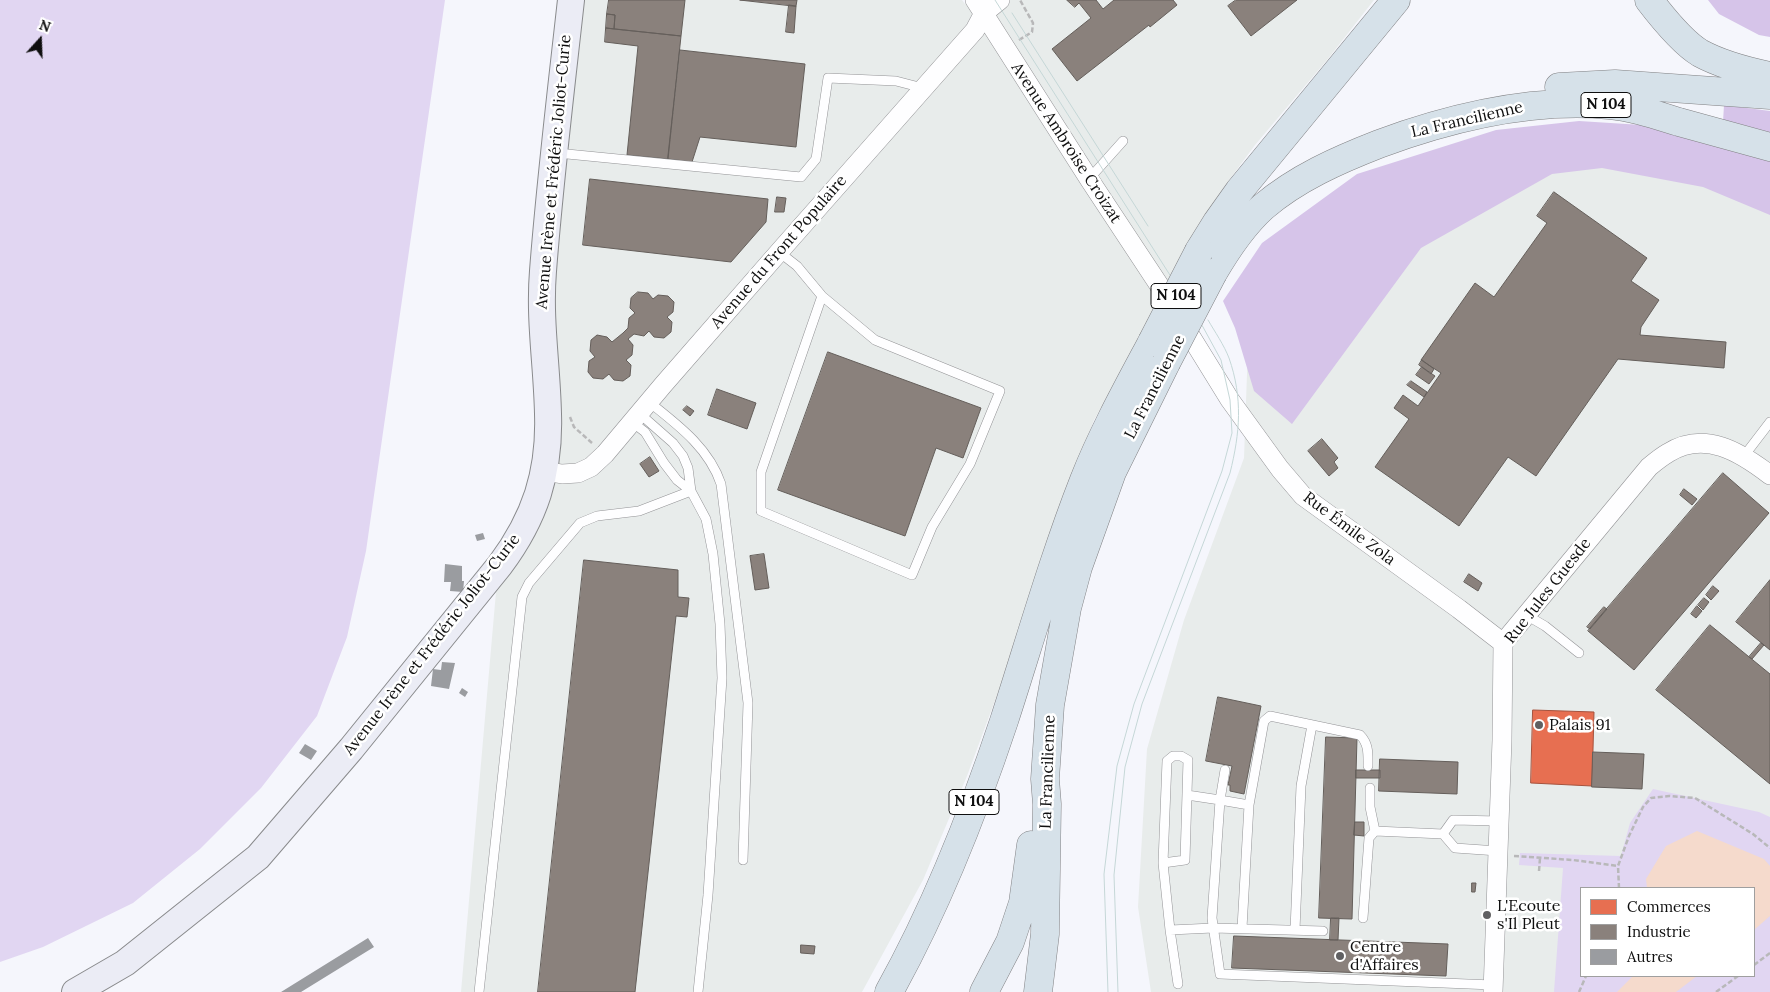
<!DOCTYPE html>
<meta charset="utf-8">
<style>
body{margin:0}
#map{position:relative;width:1770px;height:992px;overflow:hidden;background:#f5f6fc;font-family:Lora,serif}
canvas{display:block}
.legend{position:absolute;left:1580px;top:887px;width:175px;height:90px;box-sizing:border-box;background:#fff;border:1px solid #9f9f9f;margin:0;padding:6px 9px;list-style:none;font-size:15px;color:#0f0f0f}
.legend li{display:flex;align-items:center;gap:10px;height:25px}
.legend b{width:25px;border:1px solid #9f9f9f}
.north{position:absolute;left:15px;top:15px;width:50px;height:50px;-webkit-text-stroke:4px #fff;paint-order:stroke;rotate:20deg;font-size:14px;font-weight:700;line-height:20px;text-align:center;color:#0f0f0f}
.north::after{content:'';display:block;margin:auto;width:18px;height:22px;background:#0f0f0f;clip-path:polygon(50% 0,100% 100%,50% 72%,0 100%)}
</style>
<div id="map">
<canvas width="1770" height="992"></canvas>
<ul class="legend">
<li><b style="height:14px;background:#e76f51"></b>Commerces</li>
<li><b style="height:14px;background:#8a817c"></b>Industrie</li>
<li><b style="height:14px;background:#9a9ca0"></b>Autres</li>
</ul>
<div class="north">N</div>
</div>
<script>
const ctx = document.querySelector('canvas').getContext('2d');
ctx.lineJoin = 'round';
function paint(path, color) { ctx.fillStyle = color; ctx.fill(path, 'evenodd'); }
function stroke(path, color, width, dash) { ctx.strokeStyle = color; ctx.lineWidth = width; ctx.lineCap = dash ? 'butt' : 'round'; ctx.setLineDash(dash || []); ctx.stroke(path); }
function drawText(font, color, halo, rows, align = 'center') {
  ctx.font = font + ' Lora,serif'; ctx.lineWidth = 5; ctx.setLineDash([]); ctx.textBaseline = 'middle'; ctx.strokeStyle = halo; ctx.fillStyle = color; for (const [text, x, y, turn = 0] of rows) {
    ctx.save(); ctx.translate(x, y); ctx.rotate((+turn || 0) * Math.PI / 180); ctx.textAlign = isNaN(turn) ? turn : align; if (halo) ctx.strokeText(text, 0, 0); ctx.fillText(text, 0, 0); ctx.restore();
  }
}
const industrial = new Path2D(`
 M581 0H962L965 4 970 0H1374L1327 60 1255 145 1224 187 1192 241 1125 367 1094 420 1068 487 1000 687 967 776 923 880 862 992H461L496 592 528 547 550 500 551 275Z
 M1489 141 1770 165V992H1151L1138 907 1147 749 1184 620 1244 458 1251 261ZM1581 888H1754V976H1581Z`);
const green = new Path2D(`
 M0 0H445L366 551 347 637 317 716 261 788 200 849 133 903 43 947 0 962Z
 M1653 789 1759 812 1770 817V992H1554L1563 868 1519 865 1520 853 1621 856 1630 823ZM1581 888H1754V976H1581Z`);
const forest = new Path2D(`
 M1708 0H1770V37L1759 35 1719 14Z
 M1724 105 1770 111V136L1723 122Z
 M1579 121 1642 125 1770 160V215L1703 187 1602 168 1552 174 1421 248 1292 424 1254 391 1235 328 1223 301 1262 243 1357 174 1496 130Z`);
const water = new Path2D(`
 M1697 831 1764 859 1770 866V916L1754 930V888H1647L1646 879 1666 846Z
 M1633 976H1697L1676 992H1617Z`);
const shops = new Path2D(`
 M1533 710 1594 712 1592 786 1531 783Z`);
const industry = new Path2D(`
 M609 0H685L681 36 614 29 615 15 607 14Z
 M740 0H797L796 6Z
 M1067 0H1096L1103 9 1114 0H1173L1177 5 1150 27 1149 25 1077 81 1052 49 1091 18 1079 3 1075 7Z
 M1236 0H1297L1251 36 1228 6Z
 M789 5 796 6 794 33 786 32Z
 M607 14 615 15 614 29 606 28Z
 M606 28 681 36 668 159 627 155 638 46 605 42Z
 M680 50 805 64 796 147 700 137 692 162 668 159Z
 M590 179 768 199 766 222 731 262 583 245Z
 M1554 192 1647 258 1631 281 1659 300 1641 327 1640 335 1726 342 1724 368 1618 359 1536 476 1508 457 1459 526 1375 467 1409 419 1394 408 1403 395 1418 406 1441 373 1421 360 1475 283 1494 297 1547 223 1537 216Z
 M777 197 786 198 784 212H775Z
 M638 292 648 293 653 299 658 295 668 296 674 302 673 312 667 317 672 322 671 332 664 338 654 337 649 331 644 336 634 334 628 339 633 345 632 355 626 360 631 365 630 376 623 381 614 380 609 374 603 379 593 378 588 372 589 361 595 357 590 351 591 340 597 335 607 337 612 342 623 333 628 328 629 318 635 313 630 308 631 298Z
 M828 352 981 408 963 458 936 448 905 536 778 490Z
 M1422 360 1434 369 1431 374 1419 365Z
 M1422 367 1435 376 1429 384 1416 375Z
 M1411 381 1427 392 1424 397 1407 385Z
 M717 389 756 403 747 429 708 415Z
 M687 406 694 411 690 416 683 410Z
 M1322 439 1338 458 1334 462 1338 468 1329 476 1308 451Z
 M650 457 659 471 649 477 640 464Z
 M1723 473 1769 513 1634 670 1588 631Z
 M1684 489 1697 499 1692 505 1680 495Z
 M764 554 769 588 755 590 750 556Z
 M584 560 678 570V597L689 598 687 617 676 616 635 992H538Z
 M1469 574 1482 583 1478 591 1464 582Z
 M1770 580V650L1736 622Z
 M1713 586 1719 591 1711 600 1706 595Z
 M1704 598 1709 602 1703 610 1698 605Z
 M1697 606 1702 611 1696 618 1691 614Z
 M1604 607 1607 609 1590 629 1587 627Z
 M1710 625 1770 674V784L1656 690Z
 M1761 643 1764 645 1752 659 1749 657Z
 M1218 697 1261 706 1244 794 1230 791V785H1228L1232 766 1206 761Z
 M1326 737 1357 738 1352 919 1319 918Z
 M1593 752 1644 754 1642 789 1592 787Z
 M1380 759 1458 762 1457 794 1379 791Z
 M1356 770H1380V778H1356Z
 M1355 822H1364V836L1354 835Z
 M1472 883H1476L1475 892H1472Z
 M1331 918H1339L1338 940H1330Z
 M1234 936 1448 944 1446 976 1232 968Z
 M801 945 815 946 814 954 801 953Z`);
const building = new Path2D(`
 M483 533 485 539 477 541 475 535Z
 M445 564 462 566V581H464L463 592 450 591 451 582H444Z
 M442 662 455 663 449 689 431 686 433 669 441 670Z
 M462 688 468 692 465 697 459 693Z
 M305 744 317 751 311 760 299 753Z
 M368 938 374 947 301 992H281Z`);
const path = new Path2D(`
 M1019 40 1032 32 1033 23 1020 0
 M570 417 574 427 592 443
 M1514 856 1573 860 1618 866
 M1539 871 1540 858
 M1619 888 1618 866 1629 836 1643 807 1651 798 1669 796 1695 798 1753 834 1770 848
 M1754 965 1770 953
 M1579 992 1586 976
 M1716 992 1738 976`);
const lane = new Path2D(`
 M557 153 801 177 816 159 828 78 896 81 923 88
 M1089 179 1123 141
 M779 252 797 266 822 296 875 340 1000 391 970 464 932 527 912 575 761 511V472L822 296
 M649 402C678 425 709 448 721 484L748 703 743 860
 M639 413 673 443 683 456 688 468 691 491 706 519 713 554 720 624 722 678 708 895 698 992
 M632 422 645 432 664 463 677 480 691 491
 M1744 456 1770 422
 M1526 615 1545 626 1579 653
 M1225 770 1220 800 1249 805
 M1187 795 1220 800 1212 918 1220 974 1493 985
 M1375 831 1443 834 1453 820 1499 821
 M1443 834 1455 848 1498 851
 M1163 863 1185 860 1188 760 1181 756H1173L1167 761 1163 863 1170 930 1178 984
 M1363 918 1369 838 1375 831 1370 807V788
 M1242 928 1249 805 1264 721 1270 716 1360 735C1369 744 1368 754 1368 766
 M1170 930 1213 928 1323 931
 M1295 930 1301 786 1312 725
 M479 992 522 597 529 583 580 523 597 516 639 511 691 491`);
const street = new Path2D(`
 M975 0 1089 179 1159 285 1230 400 1280 469 1303 496 1459 609 1503 643
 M544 471 562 474 578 473 591 467 605 454 663 385 779 252 975 30 984 13 1000 0
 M1493 992 1502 740 1503 643 1649 467C1655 462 1661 457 1668 453 1705 430 1740 452 1770 475`);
const secondary = new Path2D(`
 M75 992 125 963 258 857 351 749 500 565C535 518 550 473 548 414 547 365 539 320 543 271 550 180 561 90 571 0`);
const highway = new Path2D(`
 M1649 0C1662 17 1682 42 1700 53 1722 65 1746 71 1770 76
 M1559 87 1615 84 1770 95
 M1199 251 1217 222 1239 191 1396 0
 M1213 273C1227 249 1242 226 1263 207 1297 178 1338 160 1379 144 1452 117 1531 98 1609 105 1633 107 1656 115 1679 122 1709 130 1740 139 1770 147
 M889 992C937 906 973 814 1004 721 1030 641 1053 559 1084 480 1103 432 1128 387 1152 342
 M984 992 1010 942 1023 903 1031 845
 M1038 992 1045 934 1047 804 1045 779 1050 705 1067 608 1078 567 1112 472 1166 363`);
const tram = new Path2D(`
 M995 0 1203 327 1221 360 1230 400 1232 433 1222 471 1134 704 1117 766 1104 874 1108 992
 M1012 13 1148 226
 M1118 992 1114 875 1125 767 1142 704 1230 473C1240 433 1243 398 1229 358 1224 345 1215 332 1208 320`);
const highwayBridge = new Path2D(`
 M1152 342 1199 251
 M1166 363 1213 273`);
const markers = [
 [1539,725,5,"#606062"],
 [1487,915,5,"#606062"],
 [1340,956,5,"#606062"]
];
const shields = [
 [1606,105,50],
 [1176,296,50],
 [974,802,50]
];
const shieldNames = [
 ["N 104",1606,105],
 ["N 104",1176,296],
 ["N 104",974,802]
];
const streetNames = [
 ["La Francilienne",1467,120,-13],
 ["Avenue Ambroise Croizat",1066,143,57],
 ["Avenue Irène et Frédéric Joliot-Curie",554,172,-85],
 ["Avenue du Front Populaire",779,252,-49],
 ["La Francilienne",1155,387,-63],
 ["Rue Émile Zola",1349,529,37],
 ["Rue Jules Guesde",1548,591,-52],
 ["Avenue Irène et Frédéric Joliot-Curie",432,645,-52],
 ["La Francilienne",1048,772,-88]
];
const poiNames = [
 ["Palais 91",1549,725],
 ["L'Ecoute",1497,906],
 ["s'Il Pleut",1497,924],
 ["Centre",1350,947],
 ["d'Affaires",1350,965]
];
paint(industrial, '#e8eceb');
paint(green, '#e1d6f2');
paint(forest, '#d6c4e9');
paint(water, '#f5dacc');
paint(shops, '#e76f51');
stroke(shops, '#a6523d', 1);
paint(industry, '#8a817c');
stroke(industry, '#655f5b', 1);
paint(building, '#9a9ca0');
stroke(lane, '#939396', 10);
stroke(street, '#939396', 20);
stroke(secondary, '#898a8c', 28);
stroke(highway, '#808083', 29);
stroke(path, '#b8b8b9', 2.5, [5, 2.5]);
stroke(lane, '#fefeff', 9);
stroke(street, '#fefeff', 19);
stroke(secondary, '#ebecf5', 26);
stroke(highway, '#d6e1e9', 28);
stroke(tram, '#c5d7d7', 1);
stroke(highwayBridge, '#808083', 29, []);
stroke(highwayBridge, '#d6e1e9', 28);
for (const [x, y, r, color] of markers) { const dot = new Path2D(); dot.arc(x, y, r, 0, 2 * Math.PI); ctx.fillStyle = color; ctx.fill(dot); stroke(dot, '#fff', 2); }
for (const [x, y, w] of shields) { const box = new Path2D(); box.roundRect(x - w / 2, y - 12.5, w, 25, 4); ctx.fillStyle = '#fff'; ctx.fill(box); stroke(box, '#0f0f0f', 1); }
drawText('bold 15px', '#0f0f0f', null, shieldNames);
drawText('16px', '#0f0f0f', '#fff', streetNames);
drawText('16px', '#0f0f0f', '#fff', poiNames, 'left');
</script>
